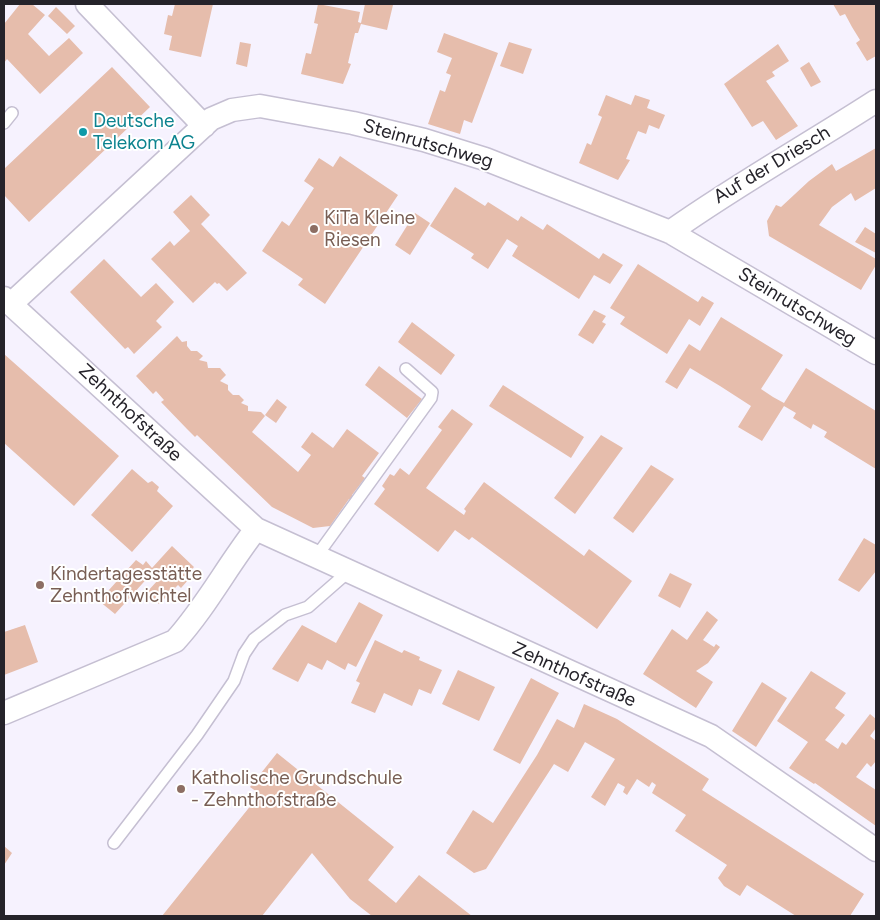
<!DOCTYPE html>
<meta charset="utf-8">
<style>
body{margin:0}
#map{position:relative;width:880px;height:920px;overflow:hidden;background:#f6f2fe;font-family:Figtree,sans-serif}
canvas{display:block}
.frame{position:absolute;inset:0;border:5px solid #25232a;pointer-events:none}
</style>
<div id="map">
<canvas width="880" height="920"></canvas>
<div class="frame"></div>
</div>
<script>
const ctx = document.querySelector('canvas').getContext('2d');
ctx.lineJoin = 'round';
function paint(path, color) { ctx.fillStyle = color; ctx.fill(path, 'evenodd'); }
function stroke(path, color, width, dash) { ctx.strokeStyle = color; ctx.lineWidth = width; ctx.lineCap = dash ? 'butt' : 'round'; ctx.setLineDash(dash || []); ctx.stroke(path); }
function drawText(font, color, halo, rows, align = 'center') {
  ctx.font = font + ' Figtree,sans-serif'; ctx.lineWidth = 4; ctx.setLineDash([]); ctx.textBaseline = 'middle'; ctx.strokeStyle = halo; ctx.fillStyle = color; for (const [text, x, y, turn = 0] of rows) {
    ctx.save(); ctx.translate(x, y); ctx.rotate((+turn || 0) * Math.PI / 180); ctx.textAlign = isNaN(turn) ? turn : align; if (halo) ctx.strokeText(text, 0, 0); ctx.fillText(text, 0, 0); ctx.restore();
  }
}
const building = new Path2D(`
 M20 4H32L45 15 28 34 49 56 69 38 83 53 40 94 7 59 4 63V24Z
 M175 4H213L201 57 169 50 172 36 164 34 168 15 172 16Z
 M318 4 360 12 358 22 361 23 365 4 393 5 387 30 361 24 358 33H355L348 63 351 64 343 84 301 74 306 53 311 54 318 24 314 23Z
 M833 4H876V56L867 61 856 43 860 40 852 27 845 14 840 16Z
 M56 7 75 26 67 34 48 16Z
 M444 33 498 53 472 123 464 120 460 134 428 124 440 90 445 92 451 75 446 73 452 58 437 52Z
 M240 42 251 44 247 67 236 64Z
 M509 42 532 49 523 74 500 66Z
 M778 44 789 61 772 72 775 76 766 81 798 126 776 140 763 121 752 127 724 84Z
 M809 62 821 82 811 87 800 68Z
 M112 67 150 107 29 222 4 195V169Z
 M606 95 631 105 635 95 650 100 647 108 665 115 659 129 649 125 646 134 638 131 626 159 630 160 618 180 579 163 587 143 591 145 602 117 598 115Z
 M876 148V188L855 201 851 193 832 207 819 225 876 259V265L861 290 769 236 767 221 776 205 781 207 809 181 832 164 836 171Z
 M340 156 398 195 325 304 298 285 303 279 262 251 282 221 289 226 314 188 304 181 319 158 333 167Z
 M455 187 485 206 488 202 518 221 521 216 543 230 547 224 599 259 603 253 623 265 610 284 594 275 579 299 512 256 518 246 507 239 488 269 471 258 474 254 430 226Z
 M191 195 210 215 201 224 247 273 227 291 219 283 217 284 215 282 193 303 151 259 170 241 174 246 190 231 173 212Z
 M415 213 430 223 410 255 395 245Z
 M865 227 876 234V253L855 242Z
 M104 259 141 297 156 283 174 302 156 321 162 327 134 354 128 347 125 349 70 292Z
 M638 264 698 302 702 296 714 303 700 326 689 319 667 354 620 324 625 317 610 308Z
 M594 310 606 316 602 322 606 324 593 344 578 335Z
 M721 317 783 355 761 389 773 397 784 403 806 368 876 411V469L824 437 827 432 813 424 811 429 793 418 796 413 784 406 762 441 738 427 751 406 720 386 690 368 677 389 665 382 689 344 700 351Z
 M412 322 455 355 441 375 398 342Z
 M177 336 182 342 187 341V346L191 351H197L203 356 199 360 207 362 208 368H220L226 375 220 381 228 385V390L233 395H239L244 400 241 403 248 406V411L261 412 265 416 252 432 298 472 311 455 301 447 312 432 333 448 347 429 379 453 362 476 365 478 352 495V499H349L330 526 313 528 272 507 197 435 195 437 187 429 161 402 164 400 156 391 153 394 136 376Z
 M4 354 119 456 74 506 4 443Z
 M379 366 422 399 407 418 365 385Z
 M503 385 584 437 571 458 489 406Z
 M277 399 287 407 276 423 265 415Z
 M452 409 473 424 426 488 464 515 466 511 464 509 484 482 584 556 589 549 632 581 597 629 472 537 469 540 455 530 438 552 374 504 385 489 382 486 390 474 394 476 400 468 409 475 442 430 438 427Z
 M601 435 623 448 575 514 554 498Z
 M651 465 674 479 633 533 613 518Z
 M132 469 148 483 152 481 159 487 157 491 173 506 132 552 91 515Z
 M864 538 876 545V571L859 592 838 580Z
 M172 546 194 567 186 576 189 579 181 588 178 585 159 604 147 592 158 580 151 574 115 614 99 601 136 560 143 565 146 561 152 568Z
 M670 573 692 584 680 608 658 596Z
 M359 602 383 615 356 667 348 663 345 670 327 660 322 670 308 663 298 682 272 669 302 625 336 643Z
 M707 611 718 620 703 640 714 647 716 644 720 647 708 663 696 671 713 682 696 708 643 674 672 629 687 640Z
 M25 625 38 662 4 675V632Z
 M375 640 402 653 404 650 420 657 419 660 442 670 431 694 419 689 412 706 384 693 375 713 351 703 360 683 356 681Z
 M458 670 495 687 479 721 442 704Z
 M811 671 846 693 835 708 845 715 825 740 838 749 842 742 846 745 870 714 876 719V728L870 736 876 741V761L871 767 867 763 856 777 876 790V826L815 783 814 784 789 768 808 742 777 721Z
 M531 678 559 693 520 764 493 750Z
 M762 682 787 698 756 747 732 731Z
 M584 704 617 719 709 779 702 790 864 894 850 916H796L747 885 740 896 724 886 718 878 727 865 675 831 686 815 652 793 656 785 652 782 649 787 637 779 627 795 623 792 625 787 618 783 605 806 591 797 615 759 585 742 568 772 554 764 486 869 474 873 446 853 473 810 493 823 537 755 557 719 574 728Z
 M277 753 394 847 368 880 396 903 419 875 472 916H372L350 899 312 853 262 916H162L260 794 250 787Z
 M4 846 12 853 4 865Z`);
const service = new Path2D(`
 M4 123 12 113
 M316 557 431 398 432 392 406 369
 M114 843 197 735 234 681 244 654 254 639 285 615 308 607 348 572`);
const minor = new Path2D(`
 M87 4 204 126
 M670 232C736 185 808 145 876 101
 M4 298 256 529 711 736 876 850
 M11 304 211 119 232 110 260 106 353 123 424 140 485 159 670 232 876 353
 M4 713 175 641C206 607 227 566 256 529`);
const markers = [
 [83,132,5,"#0f9aa8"],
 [314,229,5,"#8d6e63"],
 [40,585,5,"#8d6e63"],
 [181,789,5,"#8d6e63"]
];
const cultureNames = [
 ["Deutsche",93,121],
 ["Telekom AG",93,143]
];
const streetNames = [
 ["Steinrutschweg",428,144,16],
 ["Auf der Driesch",772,165,-31],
 ["Steinrutschweg",797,307,31],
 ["Zehnthofstraße",130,413,43],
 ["Zehnthofstraße",574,675,24]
];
const educationNames = [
 ["KiTa Kleine",324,218],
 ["Riesen",324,240],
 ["Kindertagesstätte",50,574],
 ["Zehnthofwichtel",50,596],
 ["Katholische Grundschule",191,778],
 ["- Zehnthofstraße",191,800]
];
paint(building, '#e6bdac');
stroke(service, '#c5bfd2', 14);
stroke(minor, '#c5bfd2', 25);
stroke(service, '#fff', 11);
stroke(minor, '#fff', 22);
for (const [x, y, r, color] of markers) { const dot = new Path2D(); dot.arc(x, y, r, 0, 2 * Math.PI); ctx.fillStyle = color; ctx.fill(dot); stroke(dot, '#fff', 2); }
drawText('19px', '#0d838f', '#fff', cultureNames, 'left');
drawText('19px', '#25232a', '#fff', streetNames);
drawText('19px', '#785e54', '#fff', educationNames, 'left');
</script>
